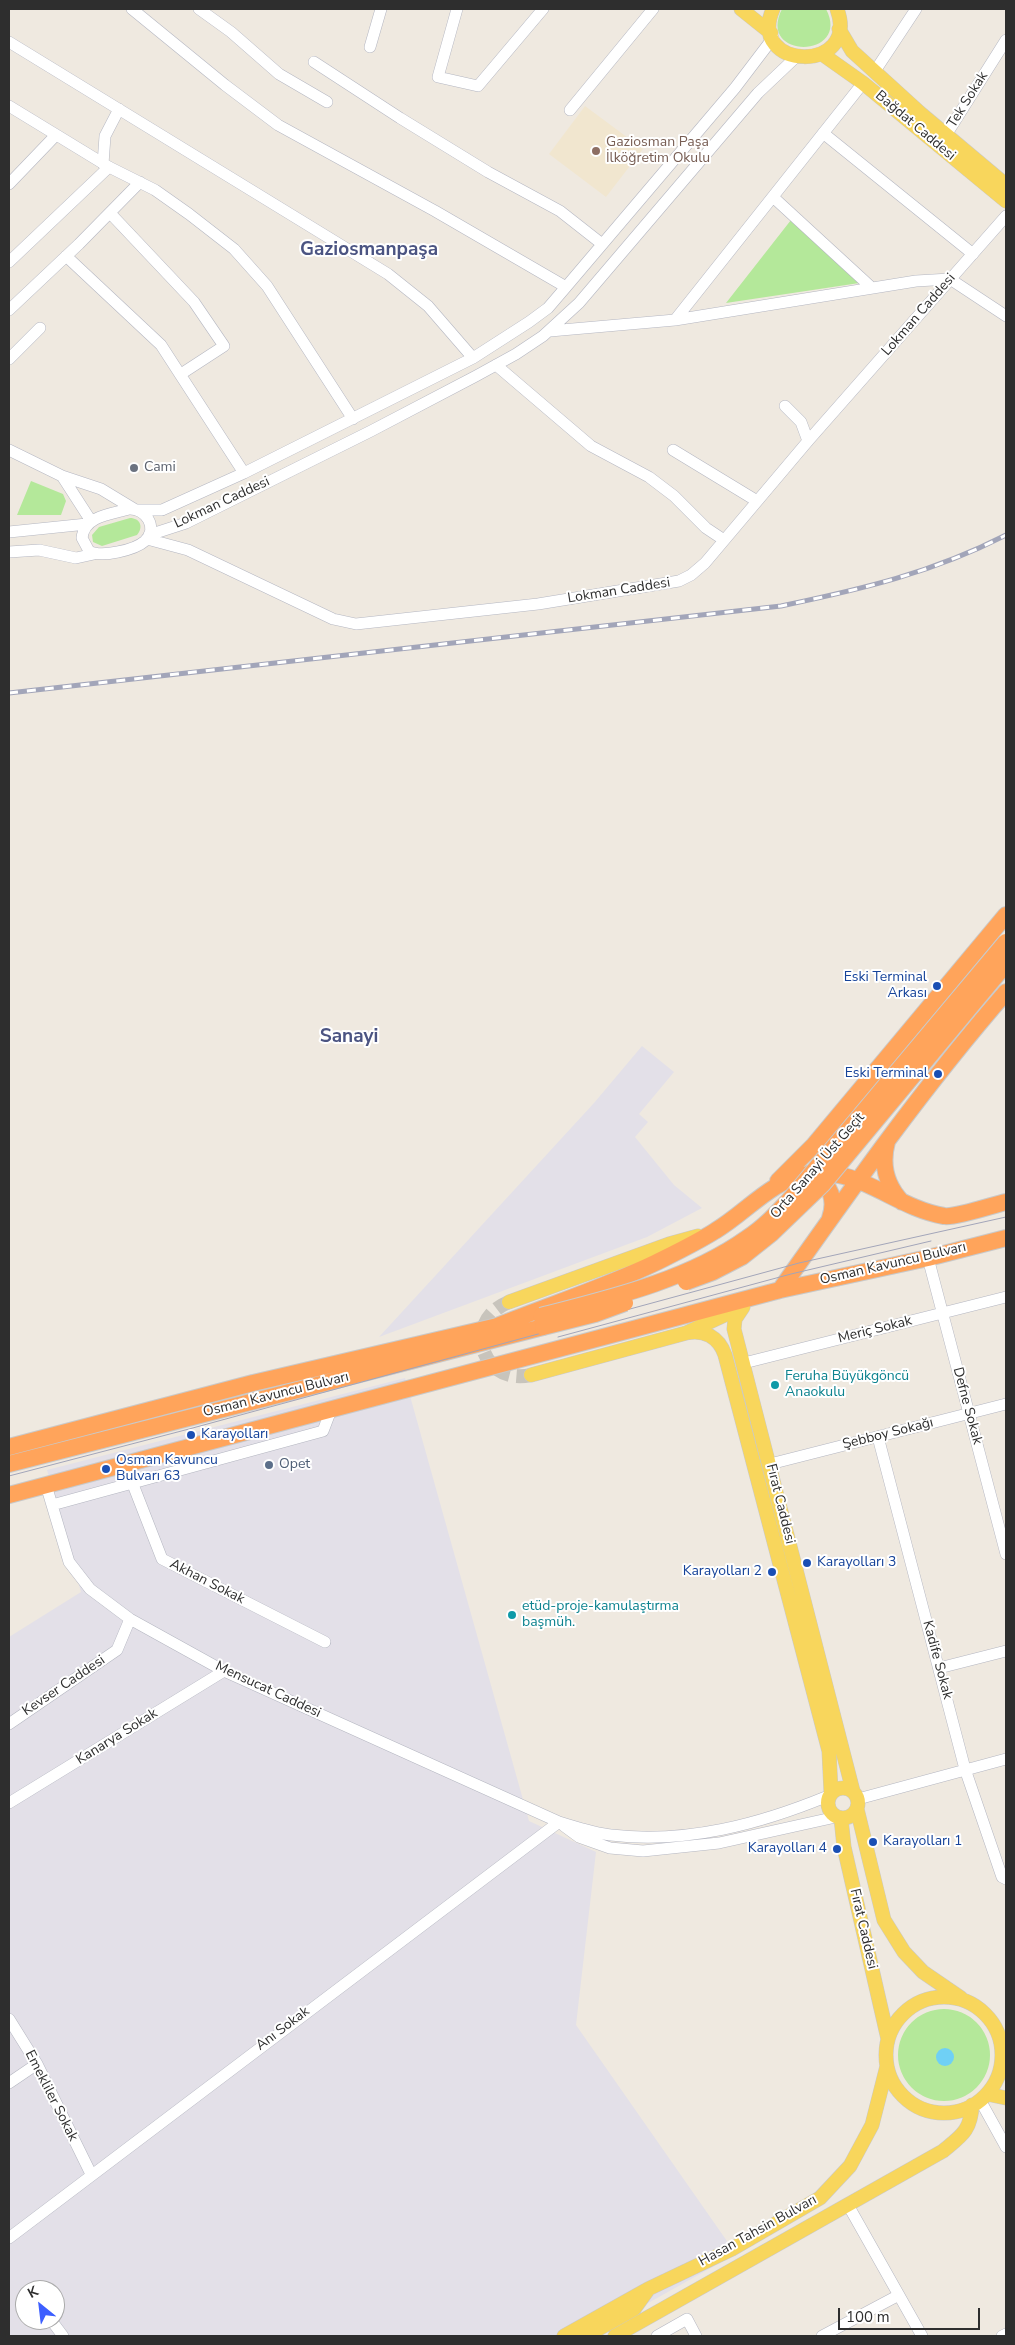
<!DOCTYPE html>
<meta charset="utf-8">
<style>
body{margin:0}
#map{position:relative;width:1015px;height:2345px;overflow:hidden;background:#efe9e0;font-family:"Nunito Sans",sans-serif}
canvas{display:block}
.frame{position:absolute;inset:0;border:10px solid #2e2e2e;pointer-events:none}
.north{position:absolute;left:15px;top:2280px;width:50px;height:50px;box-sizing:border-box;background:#fff;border:1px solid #ababab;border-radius:50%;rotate:331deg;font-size:14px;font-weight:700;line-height:20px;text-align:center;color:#2e2e2e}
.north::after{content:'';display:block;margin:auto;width:18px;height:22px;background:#3d5fff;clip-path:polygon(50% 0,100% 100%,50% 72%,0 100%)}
.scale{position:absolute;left:838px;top:2308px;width:142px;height:22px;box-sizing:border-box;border:2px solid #2e2e2e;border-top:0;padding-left:6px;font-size:15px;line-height:18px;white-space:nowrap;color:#2e2e2e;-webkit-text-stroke:4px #fff;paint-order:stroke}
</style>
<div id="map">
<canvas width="1015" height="2345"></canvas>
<div class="frame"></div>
<div class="north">K</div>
<div class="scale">100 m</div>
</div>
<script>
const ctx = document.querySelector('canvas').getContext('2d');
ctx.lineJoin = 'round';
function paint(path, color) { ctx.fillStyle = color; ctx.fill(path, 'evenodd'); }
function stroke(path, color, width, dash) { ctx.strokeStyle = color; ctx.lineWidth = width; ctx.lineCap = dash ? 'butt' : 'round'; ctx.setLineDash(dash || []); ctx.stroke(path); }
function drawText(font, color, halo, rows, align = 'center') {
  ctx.font = font + ' "Nunito Sans",sans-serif'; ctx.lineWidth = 4; ctx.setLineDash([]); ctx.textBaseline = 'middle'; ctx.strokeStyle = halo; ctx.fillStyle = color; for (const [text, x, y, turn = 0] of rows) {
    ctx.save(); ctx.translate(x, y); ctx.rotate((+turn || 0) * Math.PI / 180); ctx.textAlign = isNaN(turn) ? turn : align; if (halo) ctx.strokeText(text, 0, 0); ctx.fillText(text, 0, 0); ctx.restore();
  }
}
const industrial = new Path2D(`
 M642 1046 674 1072 639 1114 648 1122 635 1137 674 1185 702 1208 647 1237 379 1337 594 1103Z
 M405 1378 529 1821 596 1852 576 2025 736 2254 589 2336H9V1637L81 1592 47 1470ZM25 2290H55V2320H25Z`);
const education = new Path2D(`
 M585 106 643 149 606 197 549 154Z`);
const green = new Path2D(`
 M782 9H826C852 59 756 60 782 9Z
 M791 220 866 282 726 303Z
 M31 481 63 494 66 501 61 515H17Z
 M130 518C140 518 144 527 137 535L102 546 93 542 92 535 99 527Z
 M898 2055a46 46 0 1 1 92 0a46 46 0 1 1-92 0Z`);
const water = new Path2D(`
 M936 2057a9 9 0 1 1 18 0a9 9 0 1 1-18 0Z`);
const majorTunnel = new Path2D(`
 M509 1302C461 1321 481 1386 531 1375`);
const minor = new Path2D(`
 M132 9 225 85 278 125 435 211 566 287
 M199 9 231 32 279 74 327 102
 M457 9 438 77 478 86 543 9
 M9 42 388 274 428 306 473 358
 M370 47 381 9
 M314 62 400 118 488 172 560 211 602 244
 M875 71 916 9
 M9 106 109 167 155 190 189 214 234 249 267 286 353 419
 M570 110 653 9
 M823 133 973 254
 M946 135 1006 40
 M103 164 105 136 119 109
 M9 184 56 135
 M773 197 872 288
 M110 213 194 302 224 346 181 374
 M66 256 161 345 244 473
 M9 262 109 167
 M9 310 79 244 140 182
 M675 320 863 83
 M550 331 675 320 916 281 950 279 1006 316
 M9 359 40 328
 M496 365 591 446 649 477 674 496 706 528 724 540
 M785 406 801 422 808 441
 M9 450 62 476 101 489 134 509
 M673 450 757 501
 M62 476 91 521
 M129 509C145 508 159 527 145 541 135 550 101 558 89 551L82 538C84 516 111 514 129 509Z
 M138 510H162L244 473 473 358 529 322 548 308 566 287 735 88 773 38
 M9 532 87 524
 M149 535 186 523 371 431 476 376 516 354 543 336 579 303 758 93 796 57
 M147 539 188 550 333 619 356 624 538 604 679 581 691 575 705 563 808 441 1006 216
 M9 552 39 550 76 558 94 554
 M928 1258 1006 1554
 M744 1363 1006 1297
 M878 1437 965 1769 1002 1877 1006 1879
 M770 1464 1006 1404
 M132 1482 162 1559 325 1642
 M46 1485 69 1562 90 1589 130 1619 224 1671 559 1822C576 1827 594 1833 611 1835 686 1844 760 1824 828 1796
 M52 1505 323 1431 331 1410
 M939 1668 1006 1651
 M9 1724 117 1650 130 1619
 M858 1799 1006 1759
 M9 1803 224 1671
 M564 1826 579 1837 610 1848 643 1851 719 1843 836 1817
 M9 2019 37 2064 91 2174
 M9 2083 37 2064
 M980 2100 1006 2147
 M848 2205 922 2336
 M9 2238 559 1822
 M51 2320 63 2336
 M657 2336 687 2319 696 2336
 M822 2336 899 2295
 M1002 2336 1006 2334`);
const major = new Path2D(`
 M741 9 771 33
 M773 9C746 71 861 74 837 9
 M839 29 852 51 919 112 1006 185
 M822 54 863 83 1006 201
 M509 1302 669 1244 698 1236
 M743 1307 735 1319 734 1329 853 1791
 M686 1333C704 1329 719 1337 725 1355L829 1751 831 1792
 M531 1375 686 1333 742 1307
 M828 1803a15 15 0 1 1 30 0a15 15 0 1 1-30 0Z
 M857 1809 884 1920 904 1952 923 1972 961 1998
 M841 1818 844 1847 888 2039
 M886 2055a58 58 0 1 1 116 0a58 58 0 1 1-116 0Z
 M987 2094 1006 2098
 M564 2336 648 2289 732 2249 820 2198 850 2166 872 2125 887 2066
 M586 2336 634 2309 647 2291
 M615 2336 943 2151C961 2136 971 2131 972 2105`);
const highway = new Path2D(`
 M887 1142C881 1164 886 1185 902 1202
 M814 1176C831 1183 836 1201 830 1218
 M778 1181 814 1145 1006 915
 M777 1291 780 1290C852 1188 924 1086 1006 992
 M492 1328C546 1306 603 1288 655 1263 675 1253 696 1243 715 1231 747 1212 770 1181 808 1174 859 1166 895 1208 944 1216 954 1218 993 1205 1006 1202
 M9 1447 253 1383 502 1325
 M9 1464 543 1327
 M9 1495 780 1290 928 1258 1006 1238`);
const tram = new Path2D(`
 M558 1337 791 1274 931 1241
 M9 1476 189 1429 799 1263 1006 1217`);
const rail = new Path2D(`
 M9 693 781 606C862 589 932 573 1006 535`);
const highwayBridge = new Path2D(`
 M686 1282 713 1272 742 1257 771 1234 823 1184 1006 964
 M541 1316C611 1298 688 1280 747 1238 764 1227 778 1212 792 1197L1006 942
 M543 1327 595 1314 625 1303`);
const markers = [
 [596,151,5,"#8d6e63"],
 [134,468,5,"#6b7280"],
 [937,986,5,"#1a4fb4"],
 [938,1074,5,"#1a4fb4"],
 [775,1385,5,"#0f9aa8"],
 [191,1435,5,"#1a4fb4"],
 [269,1465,5,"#5c6f8a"],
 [106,1469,5,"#1a4fb4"],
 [807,1563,5,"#1a4fb4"],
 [772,1572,5,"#1a4fb4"],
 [512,1615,5,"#0f9aa8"],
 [873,1842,5,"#1a4fb4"],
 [837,1849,5,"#1a4fb4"]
];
const streetNames = [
 ["Tek Sokak",968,100,-58],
 ["Bağdat Caddesi",915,126,40],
 ["Lokman Caddesi",919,315,-49],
 ["Lokman Caddesi",222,503,-25],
 ["Lokman Caddesi",619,591,-9],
 ["Orta Sanayi Üst Geçit",818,1166,-49],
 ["Osman Kavuncu Bulvarı",893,1264,-13],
 ["Meriç Sokak",875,1330,-14],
 ["Osman Kavuncu Bulvarı",276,1395,-14],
 ["Defne Sokak",967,1406,75],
 ["Şebboy Sokağı",888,1434,-14],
 ["Fırat Caddesi",780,1504,76],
 ["Akhan Sokak",207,1582,27],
 ["Kadife Sokak",937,1660,75],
 ["Kevser Caddesi",64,1686,-34],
 ["Mensucat Caddesi",268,1690,25],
 ["Kanarya Sokak",117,1737,-32],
 ["Fırat Caddesi",863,1929,77],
 ["Anı Sokak",283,2029,-37],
 ["Emekliler Sokak",51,2096,63],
 ["Hasan Tahsin Bulvarı",758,2231,-29]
];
const educationNames = [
 ["Gaziosman Paşa",606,143],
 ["İlköğretim Okulu",606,159]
];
const worshipNames = [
 ["Cami",144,468]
];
const transitNames = [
 ["Eski Terminal",927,978],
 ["Arkası",927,994],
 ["Eski Terminal",928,1074],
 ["Karayolları",201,1435,"left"],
 ["Osman Kavuncu",116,1461,"left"],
 ["Bulvarı 63",116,1477,"left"],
 ["Karayolları 3",817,1563,"left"],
 ["Karayolları 2",762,1572],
 ["Karayolları 1",883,1842,"left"],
 ["Karayolları 4",827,1849]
];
const cultureNames = [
 ["Feruha Büyükgöncü",785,1377],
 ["Anaokulu",785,1393],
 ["etüd-proje-kamulaştırma",522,1607],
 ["başmüh.",522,1623]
];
const serviceNames = [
 ["Opet",279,1465]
];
const districtNames = [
 ["Gaziosmanpaşa",369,250],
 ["Sanayi",349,1037]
];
paint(industrial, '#e3e0e8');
paint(education, '#f1e6cf');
paint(green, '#b4e89a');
paint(water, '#6fd0f5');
stroke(majorTunnel, '#c8c4bc', 14, [14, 7]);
stroke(minor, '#b4b6c1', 12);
stroke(major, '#c9c9c9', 15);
stroke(highway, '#c9c9c9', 18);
stroke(minor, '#fff', 11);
stroke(major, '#f8d65c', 14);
stroke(highway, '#ffa45b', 16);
stroke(tram, '#a2a5b9', 1);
stroke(rail, '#a2a5b9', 5);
stroke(rail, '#fff', 3, [9]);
stroke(highwayBridge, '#c9c9c9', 18, []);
stroke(highwayBridge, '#ffa45b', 16);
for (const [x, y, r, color] of markers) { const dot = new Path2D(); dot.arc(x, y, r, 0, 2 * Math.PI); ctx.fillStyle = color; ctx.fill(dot); stroke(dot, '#fff', 2); }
drawText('14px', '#2e2e2e', '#fff', streetNames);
drawText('14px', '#785e54', '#fff', educationNames, 'left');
drawText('14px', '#5b616d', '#fff', worshipNames, 'left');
drawText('14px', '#164399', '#fff', transitNames, 'right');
drawText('14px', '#0d838f', '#fff', cultureNames, 'left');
drawText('14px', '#4e5e75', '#fff', serviceNames, 'left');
drawText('bold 19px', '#4b5482', '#fff', districtNames);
</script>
